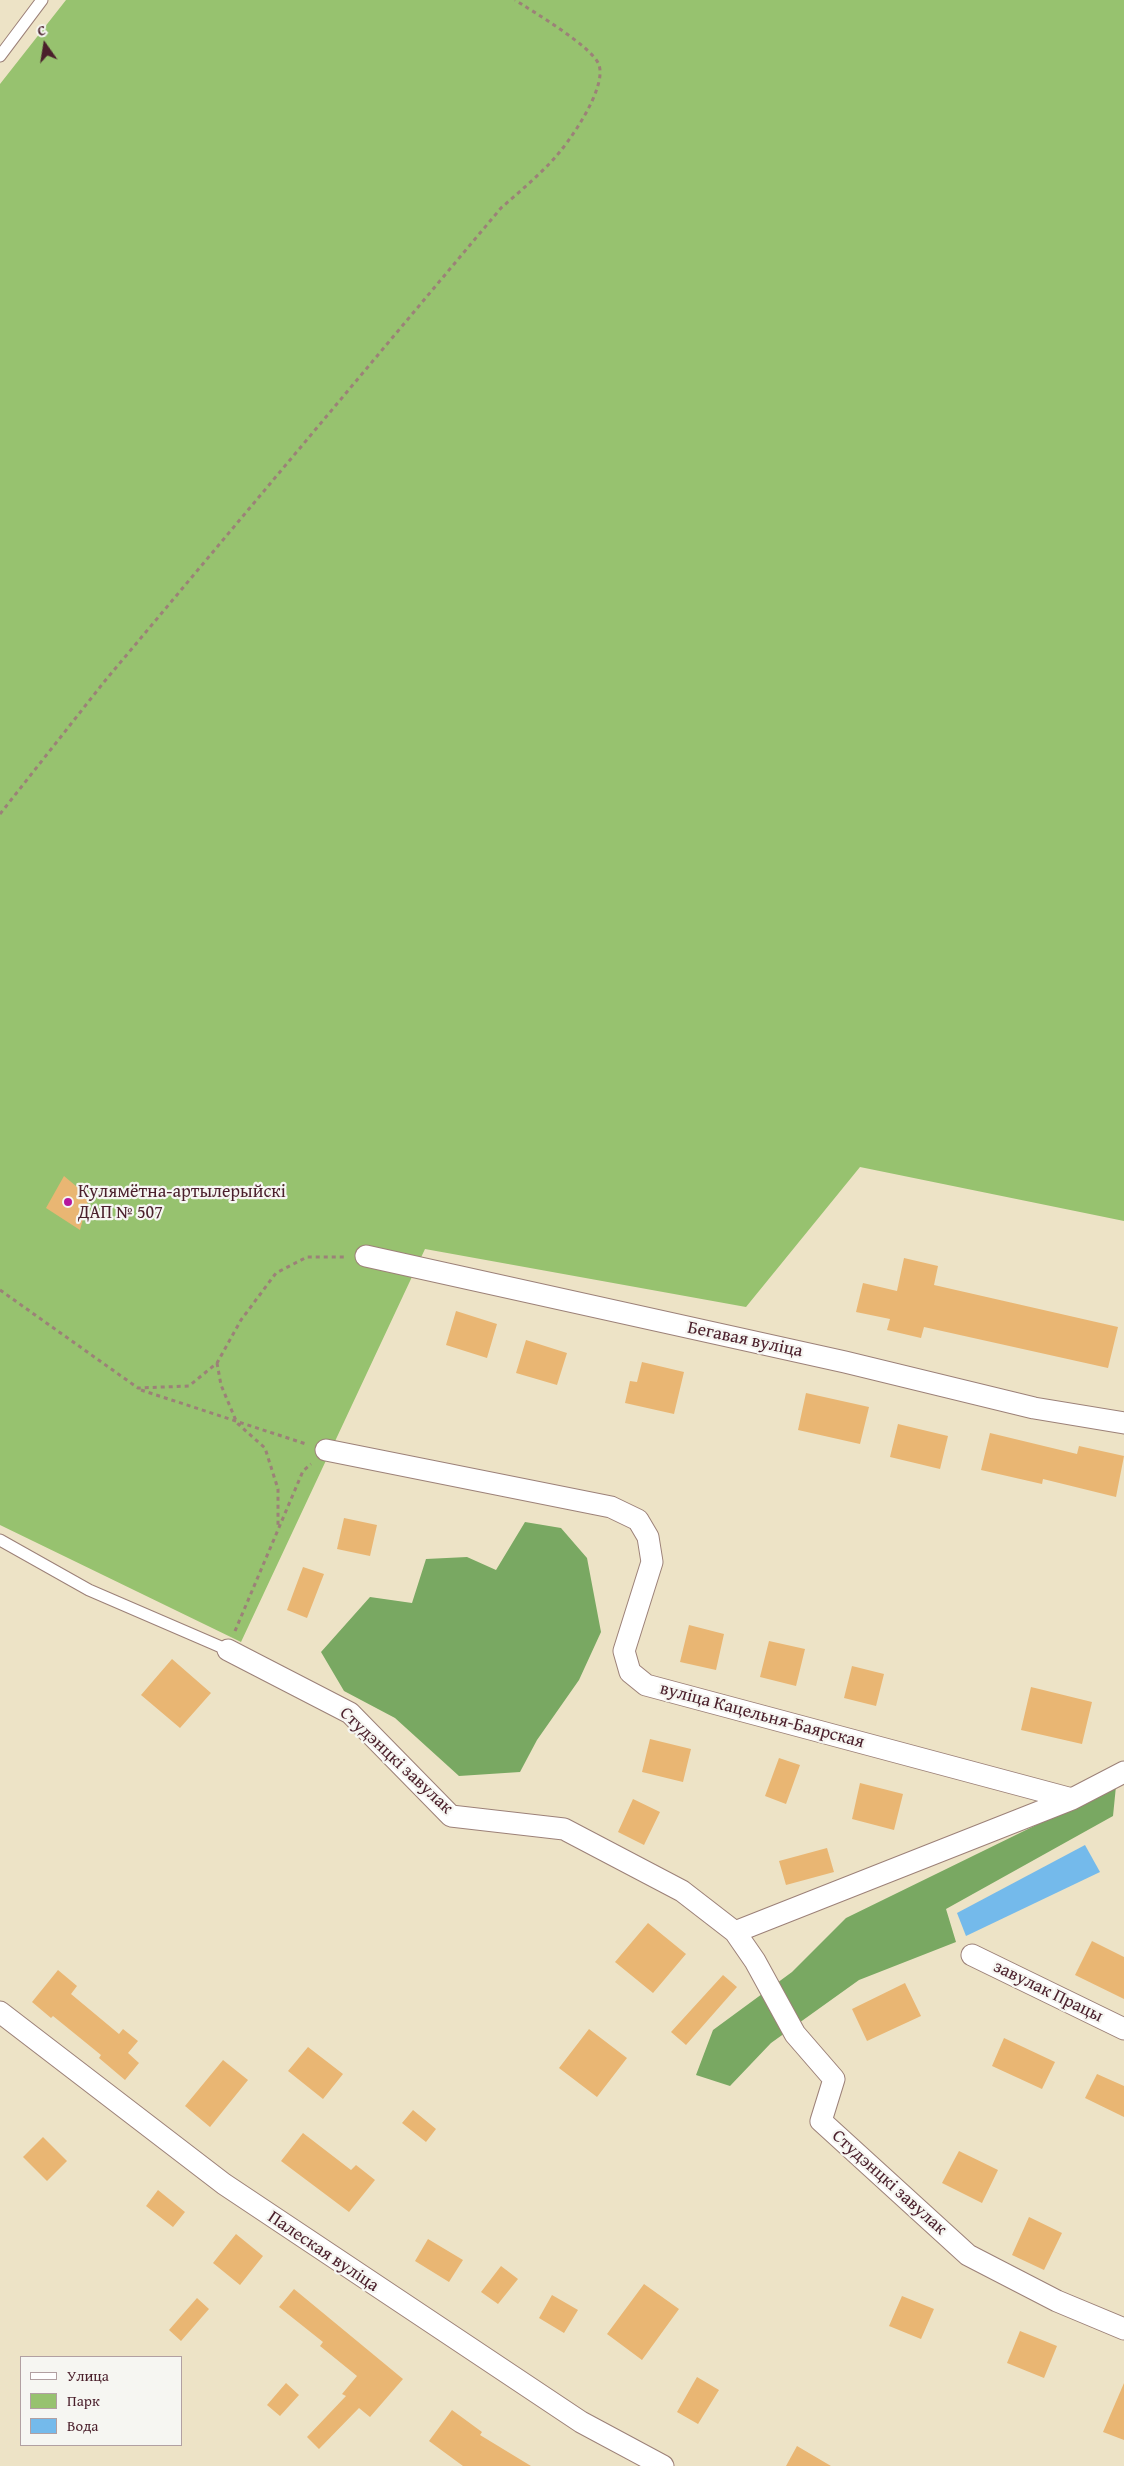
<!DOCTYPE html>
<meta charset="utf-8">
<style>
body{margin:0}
#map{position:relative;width:1124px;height:2466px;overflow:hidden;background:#ede3c6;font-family:"Gentium Book Plus",serif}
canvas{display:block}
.legend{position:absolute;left:20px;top:2356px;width:162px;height:90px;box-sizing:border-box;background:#f6f6f2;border:1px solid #b1a0a2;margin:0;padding:6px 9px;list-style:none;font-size:15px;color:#4a1f2b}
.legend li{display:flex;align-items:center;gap:10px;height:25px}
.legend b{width:25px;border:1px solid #b1a0a2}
.north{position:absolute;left:20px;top:20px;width:50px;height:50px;-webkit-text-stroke:4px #f6f6f2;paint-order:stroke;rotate:347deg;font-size:14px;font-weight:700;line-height:20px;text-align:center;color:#4a1f2b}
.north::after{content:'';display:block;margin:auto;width:18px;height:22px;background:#4a1f2b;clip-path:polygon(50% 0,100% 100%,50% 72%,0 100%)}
</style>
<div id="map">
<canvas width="1124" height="2466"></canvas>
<ul class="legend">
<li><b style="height:6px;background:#fff"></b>Улица</li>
<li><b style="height:14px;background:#97c26f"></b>Парк</li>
<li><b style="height:14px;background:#74baeb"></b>Вода</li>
</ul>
<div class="north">С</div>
</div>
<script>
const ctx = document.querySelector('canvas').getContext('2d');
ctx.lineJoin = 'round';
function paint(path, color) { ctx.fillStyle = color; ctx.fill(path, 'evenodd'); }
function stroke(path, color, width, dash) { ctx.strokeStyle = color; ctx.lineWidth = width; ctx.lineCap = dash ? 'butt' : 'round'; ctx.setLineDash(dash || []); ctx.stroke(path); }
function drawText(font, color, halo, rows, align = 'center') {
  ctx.font = font + ' "Gentium Book Plus",serif'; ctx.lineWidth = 4.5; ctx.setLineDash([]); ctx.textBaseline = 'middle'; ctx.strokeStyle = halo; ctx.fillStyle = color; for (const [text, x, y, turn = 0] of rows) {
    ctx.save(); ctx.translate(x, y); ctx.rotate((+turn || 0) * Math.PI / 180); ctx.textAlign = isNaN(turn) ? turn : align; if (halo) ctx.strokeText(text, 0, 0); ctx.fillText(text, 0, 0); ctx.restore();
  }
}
const green = new Path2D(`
 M66 0H1124V1221L860 1167 746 1307 425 1249 241 1642 0 1525V84Z`);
const forest = new Path2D(`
 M525 1522 561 1528 587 1558 601 1632 579 1680 537 1740 520 1772 459 1776 395 1718 344 1691 321 1652 370 1597 412 1603 426 1559 467 1557 496 1570Z
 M1116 1786 1113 1816 946 1909 956 1942 859 1980 771 2043 730 2086 696 2075 713 2030 792 1972 846 1918Z`);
const water = new Path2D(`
 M1085 1845 1100 1872 966 1936 957 1913Z`);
const building = new Path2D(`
 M64 1176 89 1197 80 1230 46 1208Z
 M904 1258 938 1266 934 1285 1118 1327 1108 1368 924 1327 921 1338 887 1330 890 1319 856 1312 863 1283 897 1291Z
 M456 1311 497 1324 487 1358 446 1345Z
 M526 1340 567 1353 557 1385 516 1373Z
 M642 1362 684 1372 674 1414 625 1403 630 1381 637 1382Z
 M806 1393 869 1407 860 1444 798 1430Z
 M898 1424 948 1436 940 1469 890 1457Z
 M990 1433 1077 1454 1079 1446 1124 1456 1116 1497 1043 1479 1042 1484 981 1470Z
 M344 1518 377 1525 370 1556 337 1549Z
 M303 1567 324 1574 307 1618 287 1610Z
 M689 1625 724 1634 716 1670 680 1662Z
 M769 1641 805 1649 796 1686 760 1677Z
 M172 1659 211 1693 180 1728 141 1695Z
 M852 1666 884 1674 876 1706 844 1698Z
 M1031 1687 1092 1702 1082 1744 1021 1730Z
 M650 1739 691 1749 683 1782 642 1772Z
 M779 1758 800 1765 786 1804 765 1796Z
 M860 1783 903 1794 894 1830 852 1819Z
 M633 1799 660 1812 644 1845 618 1832Z
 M827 1848 834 1872 786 1885 779 1861Z
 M648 1923 686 1954 653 1993 615 1962Z
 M1092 1941 1124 1957V1999L1075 1975Z
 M58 1970 77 1986 71 1994 119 2034 123 2029 138 2041 128 2053 139 2063 125 2080 99 2058 101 2055 53 2016 51 2018 32 2002Z
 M723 1975 737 1987 686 2045 671 2032Z
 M905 1983 921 2016 867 2041 852 2009Z
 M589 2029 627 2058 597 2097 559 2068Z
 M1004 2038 1055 2062 1042 2089 992 2066Z
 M308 2047 343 2074 323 2099 288 2071Z
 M223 2060 248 2080 210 2127 185 2106Z
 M1097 2074 1124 2086V2117L1085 2098Z
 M413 2110 436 2129 426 2142 402 2123Z
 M303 2133 351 2170 356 2165 375 2180 349 2212 281 2161Z
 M43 2137 67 2161 47 2181 23 2157Z
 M959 2151 998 2170 982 2203 942 2183Z
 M158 2190 185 2212 173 2227 146 2206Z
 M1029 2217 1062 2233 1044 2270 1012 2255Z
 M236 2234 263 2256 240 2285 213 2263Z
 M428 2239 463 2260 449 2282 415 2261Z
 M501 2266 518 2279 498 2304 481 2292Z
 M644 2284 679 2309 642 2360 607 2334Z
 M294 2289 403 2379 370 2417 359 2408 319 2449 307 2437 346 2396 342 2394 357 2376 320 2346 323 2342 279 2307Z
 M552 2295 578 2310 564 2333 539 2318Z
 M902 2296 934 2309 921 2339 889 2326Z
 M197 2298 209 2309 181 2341 169 2330Z
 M1020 2331 1057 2346 1044 2378 1007 2363Z
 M697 2377 719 2390 698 2424 677 2412Z
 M286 2383 299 2395 280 2416 267 2405Z
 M1124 2383V2440L1103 2432Z
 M452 2410 482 2432 480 2435 531 2466H463L429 2441Z
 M797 2446 831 2466H786Z`);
const path = new Path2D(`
 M0 814 104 682 501 208C518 193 536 178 552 161 568 144 607 89 599 65 593 47 532 11 515 0
 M0 1290 138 1388 189 1386 217 1363 241 1320 276 1273 307 1257H347
 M217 1363 221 1385 237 1423 265 1448 278 1489V1525
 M141 1390 306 1444
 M235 1631 303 1471 311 1464`);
const service = new Path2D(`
 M0 56 42 0
 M0 1540 89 1590 228 1650`);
const minor = new Path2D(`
 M366 1256 845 1362 1034 1408 1124 1423
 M326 1450 611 1507 638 1520 648 1537 652 1562 624 1651 630 1672 646 1685 1072 1799
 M228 1650 350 1713 451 1816 564 1829 682 1891 735 1932 755 1961 795 2034 834 2079 821 2121 968 2255 1057 2301 1124 2329
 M735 1932 1072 1799 1124 1772
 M972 1955 1124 2029
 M0 2012 224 2184 581 2422 663 2466`);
const markers = [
 [68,1202,5,"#b5179e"]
];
const poiNames = [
 ["Кулямётна-артылерыйскі",78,1192],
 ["ДАП № 507",78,1213]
];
const streetNames = [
 ["Бегавая вуліца",745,1340,12],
 ["вуліца Кацельня-Баярская",762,1716,15],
 ["Студэнцкі завулак",396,1761,43],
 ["завулак Працы",1048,1992,26],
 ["Студэнцкі завулак",889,2183,42],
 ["Палеская вуліца",323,2252,34]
];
paint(green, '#97c26f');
paint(forest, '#79a862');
paint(water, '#74baeb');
paint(building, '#e9b673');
stroke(service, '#9c8178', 13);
stroke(minor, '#9c8178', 23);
stroke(path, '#9c8178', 3, [4, 4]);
stroke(service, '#fff', 11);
stroke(minor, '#fff', 21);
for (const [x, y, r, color] of markers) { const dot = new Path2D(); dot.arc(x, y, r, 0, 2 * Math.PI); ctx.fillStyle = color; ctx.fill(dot); stroke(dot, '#f6f6f2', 2); }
drawText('18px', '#4a1f2b', '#f6f6f2', poiNames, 'left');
drawText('18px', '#4a1f2b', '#f6f6f2', streetNames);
</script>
